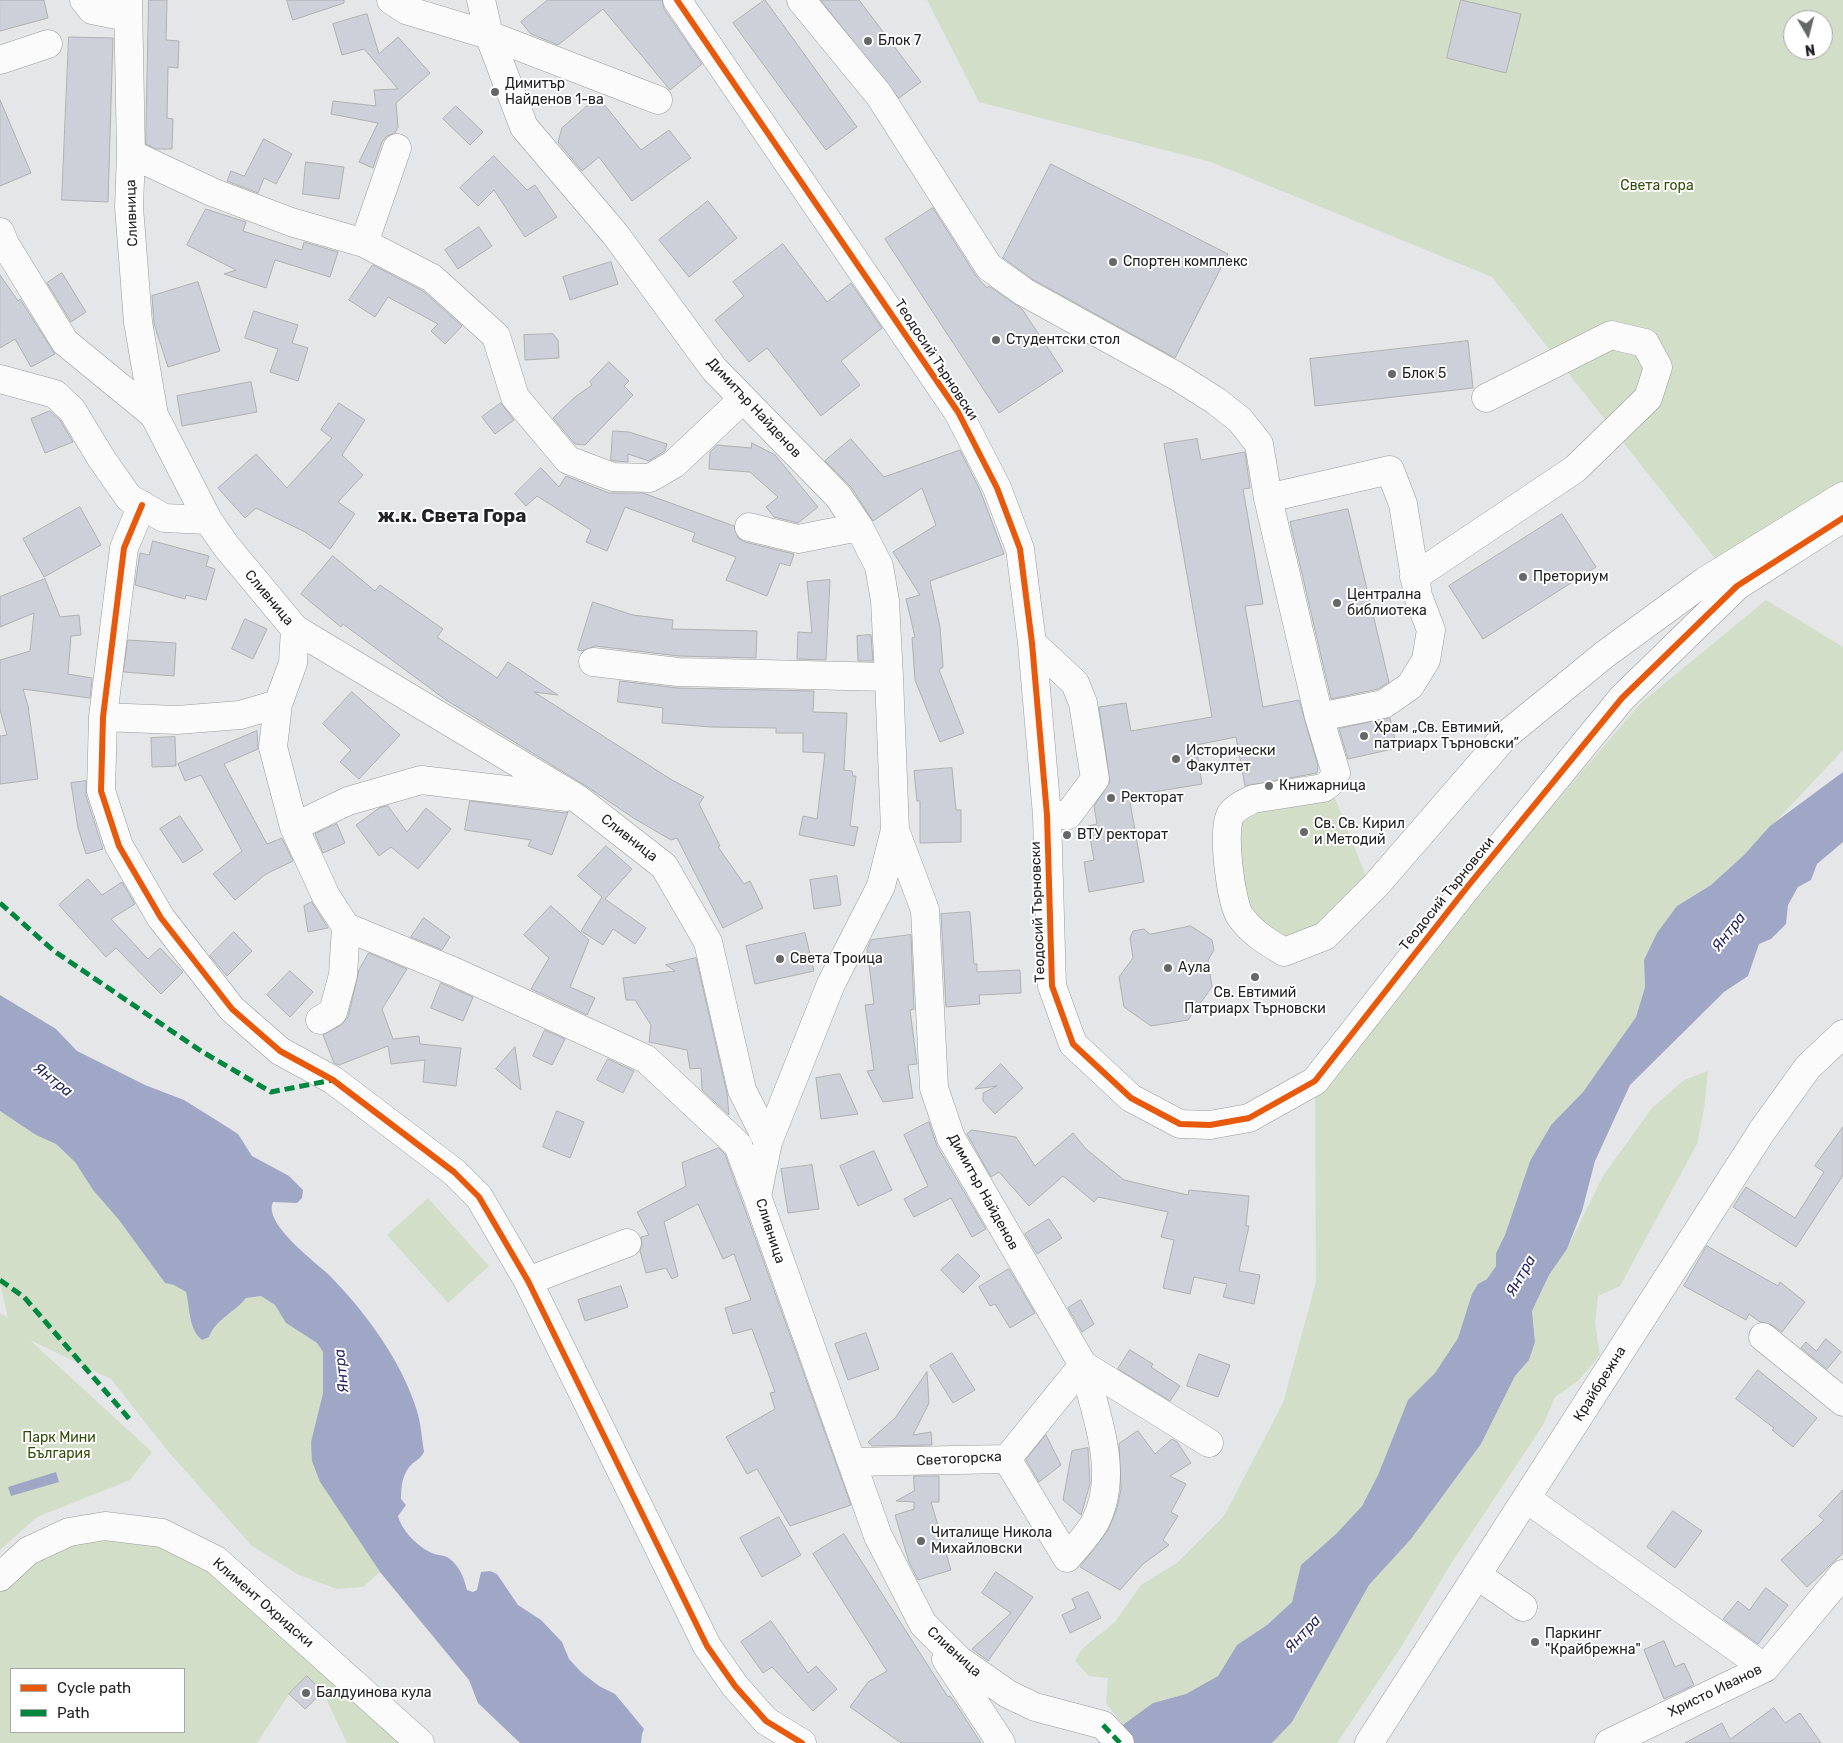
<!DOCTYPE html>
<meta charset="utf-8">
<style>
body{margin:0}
#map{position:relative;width:1843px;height:1743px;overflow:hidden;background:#e5e6e7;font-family:Rubik,sans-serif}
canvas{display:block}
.legend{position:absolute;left:10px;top:1668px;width:175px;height:65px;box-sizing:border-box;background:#fff;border:1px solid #a7a7a7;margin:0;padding:6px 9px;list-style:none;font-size:15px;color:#222224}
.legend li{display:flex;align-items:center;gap:10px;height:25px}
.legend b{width:25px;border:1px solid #a7a7a7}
.north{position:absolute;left:1783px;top:10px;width:50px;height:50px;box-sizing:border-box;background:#fff;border:1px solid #a7a7a7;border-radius:50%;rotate:172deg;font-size:14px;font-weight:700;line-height:20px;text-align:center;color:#222224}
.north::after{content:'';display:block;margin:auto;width:18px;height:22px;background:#666768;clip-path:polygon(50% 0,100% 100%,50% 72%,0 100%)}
</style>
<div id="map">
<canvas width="1843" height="1743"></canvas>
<ul class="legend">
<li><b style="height:6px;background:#e8590c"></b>Cycle path</li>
<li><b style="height:6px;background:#00873e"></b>Path</li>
</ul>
<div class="north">N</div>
</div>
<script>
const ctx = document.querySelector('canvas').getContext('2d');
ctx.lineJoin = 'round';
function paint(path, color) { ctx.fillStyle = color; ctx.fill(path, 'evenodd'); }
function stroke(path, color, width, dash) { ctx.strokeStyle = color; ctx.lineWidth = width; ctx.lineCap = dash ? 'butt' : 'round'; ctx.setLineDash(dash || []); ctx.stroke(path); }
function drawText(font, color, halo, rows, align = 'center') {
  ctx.font = font + ' Rubik,sans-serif'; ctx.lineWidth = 4; ctx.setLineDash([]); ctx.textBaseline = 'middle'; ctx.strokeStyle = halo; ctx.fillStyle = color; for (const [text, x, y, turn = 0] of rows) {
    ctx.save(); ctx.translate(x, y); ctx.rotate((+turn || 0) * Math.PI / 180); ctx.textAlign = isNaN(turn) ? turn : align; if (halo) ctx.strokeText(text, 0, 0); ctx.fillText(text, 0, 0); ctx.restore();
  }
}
const green = new Path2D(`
 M927 0H1843V518L1737 586 1492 277 1211 162 979 102ZM1793 20H1823V50H1793Z
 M1766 600 1843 647V750L1744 855 1711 885 1677 906 1644 960 1645 987 1636 1017 1583 1092 1551 1125 1530 1161 1505 1235 1496 1253V1266L1487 1279 1478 1284 1458 1338 1435 1373 1408 1401 1378 1475 1362 1506 1336 1534 1301 1565 1292 1602 1267 1625 1237 1645 1218 1676 1186 1694 1153 1703 1123 1725 1106 1703 1108 1678 1089 1676 1075 1661 1082 1649 1115 1622 1141 1585 1177 1563 1224 1516 1283 1403 1316 1282 1315 1081 1642 702Z
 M1335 798 1370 887 1324 932 1282 948 1256 931 1225 816Z
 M1708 1071 1704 1109 1697 1144 1620 1286 1598 1296 1595 1323 1600 1355 1578 1381 1555 1397 1543 1425 1452 1562 1403 1644 1337 1743H1272L1292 1722 1369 1585 1411 1539 1481 1444 1515 1376 1529 1360 1535 1341 1532 1311 1549 1275 1567 1249 1603 1176 1652 1108 1684 1080Z
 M0 1111 36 1135 56 1144 75 1162 93 1190 119 1220 165 1283 174 1285 186 1292C190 1307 188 1329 202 1340L209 1337C217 1319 234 1313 246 1298L261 1296 275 1305 286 1323 317 1343 323 1352V1393L311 1442 320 1482 380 1572 363 1587 337 1589 299 1575 252 1546 167 1450 111 1379 30 1340 152 1452 130 1480 37 1517 0 1550V1313L8 1318 0 1284Z
 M428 1198 489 1266 448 1303 387 1235Z
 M69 1532 162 1533 420 1743H347L323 1692 307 1676 289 1694 257 1743H0V1577ZM11 1669H184V1732H11Z`);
const water = new Path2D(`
 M1843 772V842L1817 864 1811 880 1798 887 1788 905 1786 924 1771 939 1759 944 1748 976 1724 992 1630 1085 1595 1161 1582 1211 1567 1249 1549 1275 1532 1311 1535 1342 1529 1360 1515 1376 1481 1444 1411 1539 1369 1585 1292 1722 1272 1743H1098L1153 1703 1186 1694 1218 1676 1237 1645 1267 1625 1292 1602 1301 1565 1336 1534 1362 1506 1378 1475 1408 1400 1435 1373 1458 1338 1472 1294 1478 1284 1487 1279 1496 1266V1253L1505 1235 1530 1161 1551 1125 1583 1092 1636 1017 1645 987 1644 960 1657 933 1677 906 1711 885 1744 855 1770 826Z
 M0 995 56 1029 77 1051 145 1085 184 1100 213 1118 238 1134 252 1156 289 1176 303 1190 302 1198 297 1203 273 1202C263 1223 313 1260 328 1274 364 1310 402 1361 417 1411 421 1424 422 1439 424 1452 421 1458 417 1460 412 1464 402 1474 401 1486 401 1499L406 1505 398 1516C402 1531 418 1547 432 1553 438 1556 444 1554 450 1559 460 1567 464 1578 467 1590L473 1592 477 1590 481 1572 490 1571 497 1574 518 1605 541 1620 562 1642 569 1659 581 1672 599 1686 615 1694 644 1729 642 1734 641 1743H520L478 1703 469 1680 380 1572 320 1482 312 1461 311 1442 323 1393V1352L317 1343 286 1323 275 1305 261 1296 246 1298C234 1313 216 1319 209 1337L202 1340C188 1329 190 1307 186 1292L174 1285 165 1283 119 1220 93 1190 75 1162 56 1144 36 1135 0 1111Z
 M56 1472 59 1482 11 1496 8 1487Z`);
const building = new Path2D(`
 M0 0H44L48 18 0 31Z
 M149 0H167L166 40 179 41 178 68 168 67 167 118 173 119 172 149H156L146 144Z
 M287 0H344V3L293 20Z
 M548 0H662L664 9 702 64 670 90 603 9 558 45 531 34 521 22Z
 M765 0 857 127 826 150 733 23Z
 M821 0H859L921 82 899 98Z
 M1461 0 1521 14 1506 73 1447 58Z
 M367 14 379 54 398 37 430 73 396 103 398 127 395 133 387 136 382 142 373 168 359 162 378 123 331 114 333 101 376 106 374 90 398 89 364 49 342 55 333 24Z
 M69 37 113 38 108 202 62 200Z
 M598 97 641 150 669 130 691 158 632 201 599 157 582 171 558 142 562 128Z
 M0 100 31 173 0 186Z
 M456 106 483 132 470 145 443 119Z
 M264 139 292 154 276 184 264 178 258 193 227 181 231 171 244 176Z
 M494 156 527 190 535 185 557 217 525 237 494 190 478 206 460 188Z
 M306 162 344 167 339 199 303 194Z
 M1051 164 1228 254 1175 358 1032 279 1003 258Z
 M708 201 737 238 689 277 659 240Z
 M933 208 976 276 987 288 989 286 1022 309 1063 371 999 413 885 239Z
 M206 209 246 222 243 231 302 250 304 242 338 252 330 277 275 260 266 288 224 274 236 270 187 245Z
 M479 227 492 246 458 269 445 250Z
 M783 244 827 302 851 283 882 328 841 361 860 385 821 416 767 348 749 362 715 320 744 296 733 282Z
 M611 262 618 284 570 300 563 277Z
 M373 265 423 291 462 326 445 344 431 331 438 324 388 297 375 317 349 300Z
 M62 273 86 312 71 322 47 283Z
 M0 275 18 301 20 299 55 354 31 367 15 339 0 348Z
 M198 282 220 351 168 367 154 324 152 296Z
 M254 311 298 325 292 343 308 348 298 381 270 372 278 349 245 338Z
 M553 334 558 340 559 358 525 360 524 335Z
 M1468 341 1473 388 1315 406 1310 359Z
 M609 362 629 381 624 386 633 395 585 445 575 444 553 418 575 397 592 385 590 382Z
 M251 382 257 412 182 426 177 396Z
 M339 403 365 420 342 455 363 475 338 502 355 514 330 549 305 532 256 508 245 518 218 488 256 454 287 488 332 438 321 430Z
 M501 403 514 420 495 434 482 417Z
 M50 411 60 420 73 442 45 453 31 419Z
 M613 431 629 432 667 444 665 451 649 461 628 454V462L616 461 611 460Z
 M851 439 884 477 960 450 980 490 1004 554 930 581 940 627 943 667 939 670 964 733 940 742 915 680 912 638 915 637 906 599 920 595 893 552 936 525 922 488 873 521 851 487 825 461Z
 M1197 439 1201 460 1245 452 1250 488 1243 489 1263 604 1245 606 1263 707 1299 700 1318 766 1317 773 1245 786 1236 737 1196 745 1202 784 1129 796 1144 882 1089 892 1084 862 1094 860 1088 826 1097 824 1094 806 1110 782 1099 707 1126 703 1131 731 1212 717 1164 444Z
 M752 443 775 455 818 507 798 523 774 517 766 507 778 497 750 472 709 469 710 452 717 445 751 448Z
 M541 468 559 487 566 476 609 493H643L734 526 738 538 745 542 794 554 790 566 780 563 767 596 726 580 736 557 692 541 695 533 625 507 607 551 586 542 591 530 537 496 526 506 515 494Z
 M80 507 101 545 44 577 23 539Z
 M1348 509 1389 682 1378 689 1331 699 1290 522Z
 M1562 514 1596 567 1483 639 1449 586Z
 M153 541 209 556 206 566 215 569 206 600 186 595 185 599 135 585 140 553 149 555Z
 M333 556 375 591 380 585 443 629 437 637 497 678 508 662 558 695 534 692 672 780 704 797 699 804 720 846 718 847 744 884 750 881 763 908 723 928 677 838 671 840 635 819 586 786 446 700 343 624 341 627 301 594Z
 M45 579 60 617 79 615 81 635 71 636 68 674 92 678 90 698 23 689 28 706 38 779 0 784V736L7 735 0 710V660L30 651 34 613 0 627V597Z
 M830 580 826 660 797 659 798 632 812 633 807 582Z
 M593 602 633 615 673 620 672 629 757 631 756 658 679 656 595 646 582 651 578 650Z
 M245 619 267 629 253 659 232 649Z
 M871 635 873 661H858L857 636Z
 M128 640 176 643 174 676 124 672Z
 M620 681 678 688 814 691 813 712 847 713 844 770 852 771 853 776H856L850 826 858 827 854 846 799 835 803 816 817 819 825 753 803 752V733H776V728L711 727 662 723 663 708 618 702Z
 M352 692 400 735 359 779 340 762 351 750 323 724Z
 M1390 718 1397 748 1348 759 1339 729Z
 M257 731 258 749 224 764 267 844 282 838 293 861 266 874 235 900 213 874 242 851 201 775 185 781 178 764Z
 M175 737 176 766 152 767 151 738Z
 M952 768 956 810H961V842L920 843V801H917L914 771Z
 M86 781V796L103 849 86 854 78 828 71 783Z
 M470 801 565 813 568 812 552 855 528 846 531 840 465 830Z
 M388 806 407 832 426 808 451 829 418 869 391 847 379 856 356 825 379 808Z
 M180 816 203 850 183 863 160 829Z
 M337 824 345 843 323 853 315 834Z
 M606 846 632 869 605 899 646 928 635 944 613 929 603 945 581 931 602 897 578 876Z
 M837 876 841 905 814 909 810 880Z
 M88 879 102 895 122 882 135 904 111 919 148 959 160 948 183 972 161 994 116 948 106 957 59 905Z
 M312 902 313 904 328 928 308 932 304 906Z
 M551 906 589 940 570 987 595 998 587 1015 531 989 549 958 524 935Z
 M970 912 974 964H977V972L1020 970 1021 993 979 995 980 1004 946 1007 941 914Z
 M424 918 450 937 442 950 411 937Z
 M1191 926 1212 940 1214 950 1208 960 1212 987 1188 1020 1151 1026 1124 1007 1119 977 1133 958 1130 938 1133 931 1144 929 1150 934Z
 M234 932 252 951 227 976 210 956Z
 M805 933 814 971 755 984 746 946Z
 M911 935 914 1009 910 1010 917 1064 908 1065 913 1098 883 1102 867 1071 874 1070 865 1005 874 1004 867 949 871 940Z
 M369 953 407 969 382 1009 393 1039 419 1036 420 1044 461 1048 456 1086 423 1082 425 1060 391 1064 388 1046 339 1065 334 1063 323 1035 341 1025 348 1017 359 970Z
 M696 958 727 1093 729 1115 702 1090 701 1068 690 1069 687 1050 649 1042 651 1025 635 1000H626L623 978 675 971 666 965Z
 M290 971 313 992 290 1017 267 995Z
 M441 983 473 997 463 1021 431 1008Z
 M545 1030 565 1039 552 1065 533 1056Z
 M515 1047 521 1090 496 1069Z
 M608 1059 634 1071 623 1093 597 1080Z
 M1001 1064 1023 1088 995 1114 983 1101V1093L997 1086 975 1089Z
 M840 1074 858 1114 821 1119 816 1078Z
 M557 1111 584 1122 570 1158 543 1147Z
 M929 1122 937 1146 986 1229 972 1237 951 1198 914 1217 904 1199 928 1186 904 1135Z
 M1843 1127V1175L1796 1247 1733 1207 1746 1187 1795 1218 1824 1172 1815 1166Z
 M972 1130 1016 1137 1035 1166 1073 1133 1086 1149 1124 1180 1188 1195 1189 1190 1249 1196 1246 1226H1249L1239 1271 1260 1275 1254 1304 1223 1297 1227 1284 1194 1277 1190 1294 1163 1288 1174 1240 1161 1237 1168 1212 1098 1197 1094 1202 1063 1176 1029 1206 999 1172 991 1177 967 1134Z
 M719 1148 725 1154 742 1201 851 1505 790 1526 757 1469 747 1474 726 1437 775 1409 770 1393 775 1392 752 1329 733 1334 725 1308 751 1300 734 1254 723 1259 698 1204 664 1222 678 1276 672 1279 666 1268 646 1273 640 1251 642 1245 641 1237 649 1235 637 1212 686 1186 682 1163Z
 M874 1151 892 1190 858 1206 840 1166Z
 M812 1165 819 1209 788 1213 781 1169Z
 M1049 1219 1062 1238 1037 1254 1025 1234Z
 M1707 1246 1778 1286 1780 1282 1805 1302 1782 1332 1772 1325 1760 1322 1749 1314 1746 1320 1684 1286Z
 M958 1254 980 1276 963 1293 941 1270Z
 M1009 1269 1035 1313 1010 1328 995 1304 990 1306 979 1287Z
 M621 1286 628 1307 585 1321 578 1300Z
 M1081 1300 1094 1324 1082 1332 1068 1308Z
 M866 1333 879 1369 848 1380 835 1344Z
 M1826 1339 1841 1352 1827 1369 1801 1348 1806 1342 1816 1351Z
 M1130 1350 1153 1364 1151 1367 1180 1386 1170 1401 1118 1369Z
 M952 1353 975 1390 953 1403 930 1366Z
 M1199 1354 1230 1365 1218 1397 1187 1386Z
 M1758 1370 1817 1418 1793 1447 1772 1430 1774 1428 1736 1399Z
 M927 1372 929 1403 913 1435 931 1432 932 1445 872 1446 868 1442 895 1418Z
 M1138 1431 1155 1454 1172 1439 1177 1442 1191 1463 1170 1476 1186 1484 1171 1512 1178 1516 1163 1540 1169 1545 1143 1564 1120 1590 1080 1567 1108 1530 1117 1508 1121 1489 1119 1444Z
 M1046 1435 1061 1465 1039 1482 1026 1460Z
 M1088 1448 1090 1484 1081 1515 1063 1500 1072 1451Z
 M914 1476H939V1502H931L951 1570 918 1580 909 1562 895 1515 914 1509V1502L896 1501 914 1491Z
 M1843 1490V1553L1807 1587 1781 1560 1824 1520 1819 1516Z
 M1673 1511 1702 1531 1675 1568 1647 1547Z
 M779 1517 801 1555 762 1577 740 1538Z
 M844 1534 948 1697 950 1696 956 1704 981 1743H901L850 1707 868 1682 887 1671 813 1554Z
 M996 1572 1033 1597 988 1661 972 1649 1011 1613 982 1593Z
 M1766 1588 1788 1605 1758 1644 1723 1619 1738 1601 1749 1610Z
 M1088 1592 1101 1618 1070 1633 1062 1615 1076 1608 1072 1599Z
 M771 1621 808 1673 816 1666 837 1689 813 1711 772 1667 763 1673 741 1642Z
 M1664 1641 1675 1667 1684 1663 1694 1685 1664 1699 1644 1650Z
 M307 1676 323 1692 305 1709 289 1694Z
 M1774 1708 1785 1723 1800 1713 1821 1743H1685L1722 1723 1730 1739Z`);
const minor = new Path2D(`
 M84 0 92 10 127 17
 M128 0 131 154 129 207 138 322 154 415 208 520 226 546 295 629 578 799 664 866 708 942 742 1090 768 1142
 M391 0 406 10 489 35 658 100
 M481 0 489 35 524 127 615 234 714 369 838 496 859 527 879 566 885 601 889 677 895 830 881 886 831 984 768 1142 757 1196 878 1536 923 1624 959 1660 1008 1694 1035 1707 1103 1725 1120 1743
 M677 0 958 412 997 488 1020 549 1032 643 1047 815 1052 986 1073 1044 1131 1098 1180 1124 1210 1125 1249 1118 1315 1081 1468 886 1622 698 1737 586 1843 518
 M801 0 879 95 989 267 1024 292 1178 377 1216 401 1240 420 1259 444 1268 498 1319 717 1336 773 1330 783 1323 788 1253 799C1245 803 1236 807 1231 814 1221 828 1231 903 1240 916 1252 933 1266 941 1284 952L1325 936 1376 885 1506 735 1604 655 1705 581 1843 496
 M0 60 48 44
 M131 154 212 192 291 222 364 243 432 278 496 336 515 397 568 460 613 477 650 478 674 464 743 399
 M0 232 5 244 65 342 154 415
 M364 243 397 148
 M0 379 55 394 72 410 101 458 129 498 164 518 208 520
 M1268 498 1390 470 1403 504 1418 596 1431 630 1426 660 1410 686 1384 704 1319 717
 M142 505 124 548 103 717 101 791 119 846 161 918 232 1009 280 1051 333 1080 454 1172 479 1197 528 1281 707 1646 735 1686 766 1721 802 1743
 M749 527 798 539 859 527
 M1414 577 1575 469 1648 398 1658 367 1645 343 1611 335 1486 398
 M295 629 293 663 278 704 273 747 294 827 326 896 346 927 455 972 646 1059 738 1145 757 1196
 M1032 643 1075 683 1083 703 1095 779 1068 815H1047
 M593 662 678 672 889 677
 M103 717 177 720 240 715 278 704
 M294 827 348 801 421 780 567 797
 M320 1020 333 1012 343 975 346 927
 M528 1281 627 1243
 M1763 1337 1843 1402
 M1007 1459 1067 1558C1076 1547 1087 1536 1094 1524 1121 1476 1096 1414 1083 1365L1209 1443
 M852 1462 1007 1459 1083 1365 951 1138 934 1088 925 910 895 830
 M1527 1499 1765 1668
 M1478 1576 1523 1607
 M0 1577 28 1551 69 1532 105 1526 162 1533 216 1560 420 1743
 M946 1659 1001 1743
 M1369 1743 1762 1131 1808 1067 1843 1034
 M1609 1743 1765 1668 1843 1574`);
const quiet = new Path2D(`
 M0 903 54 951 201 1051 271 1092 333 1080
 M0 1280 24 1297 132 1422
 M1103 1725 1120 1743`);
const cycleway = new Path2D(`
 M677 0 958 412 997 488 1020 549 1032 643 1047 815 1052 986 1073 1044 1131 1098 1180 1124 1210 1125 1249 1118 1315 1081 1468 886 1622 698 1737 586 1843 518
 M142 505 124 548 103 717 101 791 119 846 161 918 232 1009 280 1051 333 1080 454 1172 479 1197 528 1281 707 1646 735 1686 766 1721 802 1743`);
const markers = [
 [868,41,5,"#666768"],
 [495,92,5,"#666768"],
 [1113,262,5,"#666768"],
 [996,340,5,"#666768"],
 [1392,374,5,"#666768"],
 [1523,577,5,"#666768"],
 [1337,603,5,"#666768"],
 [1364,736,5,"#666768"],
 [1176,759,5,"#666768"],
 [1269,786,5,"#666768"],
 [1111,798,5,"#666768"],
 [1304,832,5,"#666768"],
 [1067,835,5,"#666768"],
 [780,959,5,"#666768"],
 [1168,968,5,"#666768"],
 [1255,977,5,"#666768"],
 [921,1541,5,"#666768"],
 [1535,1642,5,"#666768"],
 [306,1693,5,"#666768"]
];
const poiNames = [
 ["Блок 7",878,41],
 ["Димитър",505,84],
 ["Найденов 1-ва",505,100],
 ["Спортен комплекс",1123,262],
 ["Студентски стол",1006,340],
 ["Блок 5",1402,374],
 ["Преториум",1533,577],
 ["Централна",1347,595],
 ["библиотека",1347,611],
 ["Храм „Св. Евтимий,",1374,728],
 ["патриарх Търновски”",1374,744],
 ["Исторически",1186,751],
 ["Факултет",1186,767],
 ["Книжарница",1279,786],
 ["Ректорат",1121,798],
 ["Св. Св. Кирил",1314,824],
 ["и Методий",1314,840],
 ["ВТУ ректорат",1077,835],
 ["Света Троица",790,959],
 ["Аула",1178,968],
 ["Св. Евтимий",1255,993,"center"],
 ["Патриарх Търновски",1255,1009,"center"],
 ["Читалище Никола",931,1533],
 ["Михайловски",931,1549],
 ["Паркинг",1545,1634],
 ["\"Крайбрежна\"",1545,1650],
 ["Балдуинова кула",316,1693]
];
const parkNames = [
 ["Света гора",1657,186],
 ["Парк Мини",59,1438],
 ["България",59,1454]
];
const streetNames = [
 ["Сливница",132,213,-92],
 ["Теодосий Търновски",936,360,57],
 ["Димитър Найденов",754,408,47],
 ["Сливница",269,598,50],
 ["Сливница",629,838,38],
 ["Теодосий Търновски",1447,894,-51],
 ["Теодосий Търновски",1038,912,-92],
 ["Димитър Найденов",983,1192,61],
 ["Сливница",770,1231,72],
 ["Крайбрежна",1600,1384,-58],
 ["Светогорска",959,1459,-3],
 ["Климент Охридски",263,1603,41],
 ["Сливница",954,1652,42],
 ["Христо Иванов",1715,1691,-26]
];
const waterNames = [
 ["Янтра",1729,932,-52],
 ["Янтра",53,1080,38],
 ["Янтра",1521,1276,-60],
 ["Янтра",342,1371,-96],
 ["Янтра",1303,1634,-47]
];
const districtNames = [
 ["ж.к. Света Гора",452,517]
];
paint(green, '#d2dec8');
paint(water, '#a0a6c5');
paint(building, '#cdcfd9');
stroke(building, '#afb0b1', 1);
stroke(minor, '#9a9b9c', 29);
stroke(minor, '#fbfbfb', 28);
stroke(quiet, '#00873e', 5, [10, 5]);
stroke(cycleway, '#e8590c', 6);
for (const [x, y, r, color] of markers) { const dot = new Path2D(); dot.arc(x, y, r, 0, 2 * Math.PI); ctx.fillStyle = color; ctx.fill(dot); stroke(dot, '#fff', 2); }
drawText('14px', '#222224', '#fff', poiNames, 'left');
drawText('14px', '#334d09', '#fff', parkNames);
drawText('14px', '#222224', '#fff', streetNames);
drawText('italic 15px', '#282a61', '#fff', waterNames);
drawText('bold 19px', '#222224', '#fff', districtNames);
</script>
